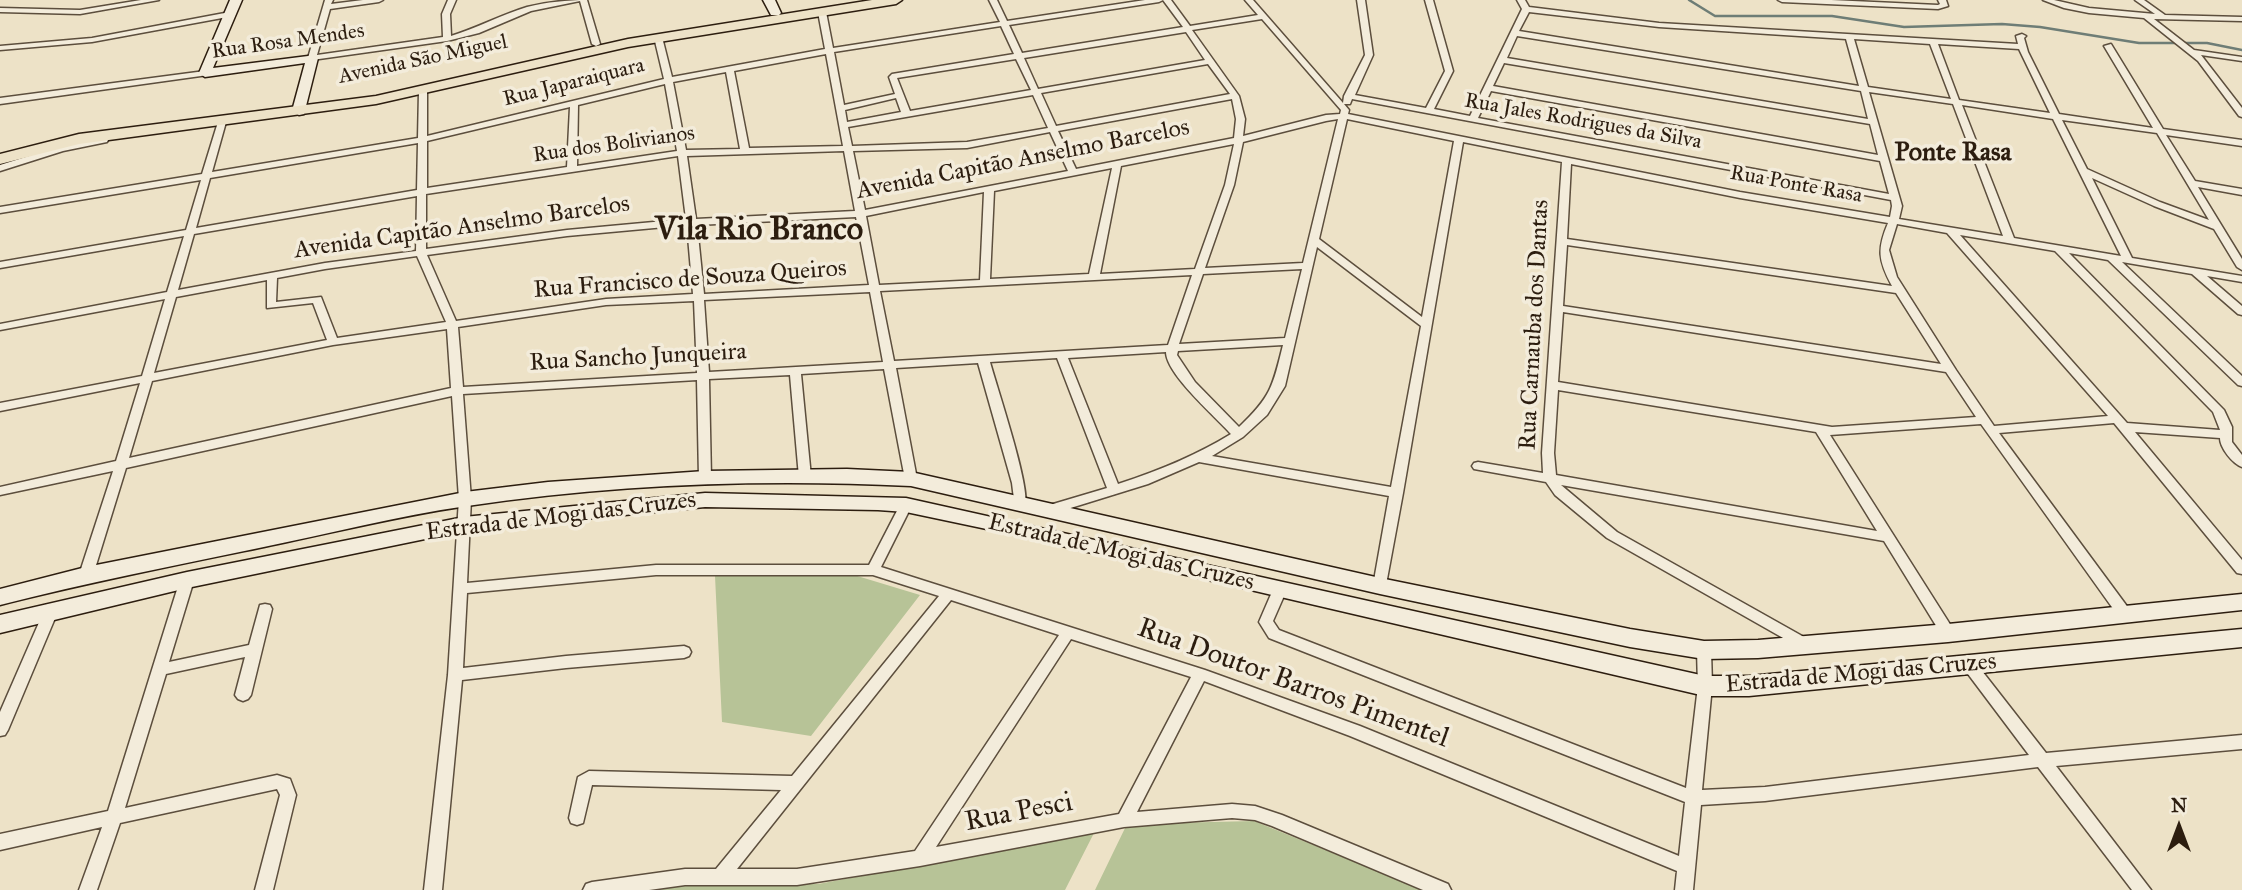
<!DOCTYPE html>
<meta charset="utf-8">
<style>
body{margin:0}
#map{position:relative;width:2242px;height:890px;overflow:hidden;background:#ede2c7;font-family:"IM FELL Great Primer",serif}
canvas{display:block}
.north{position:absolute;left:2144px;top:792px;width:70px;height:70px;-webkit-text-stroke:5px #f3ecdb;paint-order:stroke;rotate:0deg;font-size:19px;font-weight:700;line-height:28px;text-align:center;color:#2c1d0f}
.north::after{content:'';display:block;margin:auto;width:24px;height:32px;background:#2c1d0f;clip-path:polygon(50% 0,100% 100%,50% 72%,0 100%)}
</style>
<div id="map">
<canvas width="2242" height="890"></canvas>
<div class="north">N</div>
</div>
<script>
const ctx = document.querySelector('canvas').getContext('2d');
ctx.lineJoin = 'round';
function paint(path, color) { ctx.fillStyle = color; ctx.fill(path, 'evenodd'); }
function stroke(path, color, width, dash) { ctx.strokeStyle = color; ctx.lineWidth = width; ctx.lineCap = dash ? 'butt' : 'round'; ctx.setLineDash(dash || []); ctx.stroke(path); }
function drawText(font, color, halo, rows, align = 'center') {
  ctx.font = font + ' "IM FELL Great Primer",serif'; ctx.lineWidth = 7; ctx.setLineDash([]); ctx.textBaseline = 'middle'; ctx.strokeStyle = halo; ctx.fillStyle = color; for (const [text, x, y, turn = 0] of rows) {
    ctx.save(); ctx.translate(x, y); ctx.rotate((+turn || 0) * Math.PI / 180); ctx.textAlign = isNaN(turn) ? turn : align; if (halo) ctx.strokeText(text, 0, 0); ctx.fillText(text, 0, 0); ctx.restore();
  }
}
const green = new Path2D(`
 M854 575 920 595 811 736 722 722 715 576Z
 M1254 821 1424 890H1095L1127 824Z
 M1094 833 1065 890H654L658 884H818Z`);
const stream = new Path2D(`
 M1689 0 1715 16H1832L1904 27 2002 24 2040 27 2139 43H2207L2242 50`);
const street = new Path2D(`
 M141 0H159L80 14 0 12V8L80 10Z
 M325 0H333L331 4 363 0H383L379 2 330 9 317 55 443 37 442 14 448 0H456L450 14 451 36C477 28 501 15 527 7 547 2 567 0 587 0L600 44 596 46 592 44 580 1 531 11 479 33 447 41 312 60 308 58Z
 M989 0H997L1007 21 1145 0H1163L1159 2 1009 25 1022 53 1183 27 1163 0H1171L1190 26 1258 15 1245 0H1253L1343 103 1344 96 1365 55 1357 0H1365L1373 55 1355 95 1426 108 1445 71 1425 0H1433L1453 71 1434 109 1470 116 1522 9 1517 0H1525L1529 7 1659 23 2018 44 2016 36 2022 34 2026 36 2024 38 2028 52 2059 114 2153 128 2104 46 2111 44 2163 129 2242 140V146L2166 135 2195 181 2242 189V195L2198 187 2242 259V270L2237 267 2214 229 2154 206 2092 178 2132 258 2242 276V282L2207 276 2242 306V315L2238 314 2192 274 2122 262 2242 376V386L2238 385 2108 260 2069 253 2224 410 2232 427V442L2242 455V467C2233 464 2220 448 2220 438L2135 432 2242 560V574L2237 573 2114 423 1999 433 2129 609 2131 613 2129 617 2124 618 2119 617 1981 424 1830 435 1953 629 1955 633 1953 637 1948 639 1943 637 1884 541 1561 485 1617 532 1811 641 1813 645 1811 649 1806 651 1607 538 1555 495 1546 482 1474 469 1472 466 1474 463 1478 462 1543 473 1542 453 1562 162 1463 142 1403 493 1385 590H1375L1373 586 1389 496 1199 462 1148 484 1048 515 1043 513 1042 510 1043 507 1107 488 1057 358 990 362C997 388 1031 488 1025 507H1015L1012 483 978 363 896 368 917 479 911 483 905 479 884 369 801 374 811 477 805 481 799 477 790 375 709 379 711 478 705 482 699 478 697 380 463 394 471 499 467 583 656 565H869L900 505 901 502H911L912 505 881 567 1205 670 1360 726 1679 856 1685 802 1269 638 1259 622 1275 585 1280 584 1285 585 1287 589 1273 621 1279 630 1686 788 1698 686 1697 650 1699 646 1704 644 1709 646 1711 650 1712 686 1702 790 1765 787 2029 755 1965 670 1963 666 1965 662 1970 660 1975 662 2046 753 2242 735V749L2056 766 2151 890H2132L2038 767 1765 801 1701 805 1693 890H1675L1677 871 1350 736 1204 681 1137 812 1232 804 1255 806 1282 815 1448 884 1451 890H1423L1272 826 1255 820 1232 818 1124 827 920 866 797 885H685L649 890H583L586 884 592 882 685 869H716L781 790 592 785 583 823 577 825 571 823 569 818 578 777 589 771 792 776 939 596 873 575H656L467 593 463 668 566 656 684 646 689 648 691 652 689 656 684 658 566 668 462 680 442 890H424L448 675 459 499 452 396 126 468 93 575 91 579H81L79 575 113 471 0 495V487L116 461 140 383 0 411V403L142 376 165 299 0 330V324L167 292 184 236 0 268V262L186 230 201 180 0 213V207L202 174 218 122 222 119 226 122 212 172 418 138 419 91 423 88 427 91V136L664 79 654 37 658 35 662 37 672 77 825 49 818 12 822 10 826 12 833 48 1000 22ZM1529 12 1659 27 1846 39 1859 86 1519 31ZM1262 19 1341 110 1340 114 1326 115 1243 136 1245 119 1239 96 1192 30ZM1001 26 1014 54 892 74 889 77 895 94 844 105 834 52ZM1186 32 1205 60 1038 89 1024 58ZM1517 36 1861 91 1868 119 1507 58ZM1854 39 1930 44 1951 99 1868 87ZM1938 44 2019 49 2050 113 1959 100ZM826 54 843 146 749 148 734 71ZM1016 59 1031 90 910 111 897 78ZM1504 63 1870 124 1878 155 1493 86ZM1208 64 1230 94 1056 126 1041 93ZM726 72 740 149 686 150 673 82ZM665 84 677 151 577 166 578 105ZM1491 91 1880 161 1889 194 1478 118ZM1869 92 1953 104 2003 236 1899 219 1902 206ZM1033 95 1048 128 967 142 852 146 848 127ZM896 98 901 112 847 122 845 110ZM1232 99 1236 119 1234 138 1076 169 1058 131ZM1352 99 1891 200 1892 206 1890 217 1740 192 1348 114 1349 110 1344 104H1350ZM1962 105 2053 119 2121 256 2014 238ZM570 107 567 167 427 188V141ZM1338 119 1303 263 1205 268 1234 185 1243 142 1326 121ZM1347 119 1454 141 1422 317 1319 239ZM2062 120 2157 133 2209 220 2160 202 2087 169ZM1050 132 1068 171 865 210 853 151 967 148ZM418 143 417 190 196 228 210 178ZM1234 144 1225 185 1195 269 1100 274 1121 166ZM844 151 855 211 696 219 687 156ZM678 156 686 219 567 230 426 249V194ZM1571 164 1740 198 1888 223C1877 249 1878 260 1892 286L1567 239ZM1112 168 1089 274 990 279 994 191ZM984 192 980 280 879 285 866 216ZM417 196 416 251 325 263 178 290 194 234ZM856 217 869 285 704 294 697 225ZM1897 224 1947 233 2108 416 1994 426 1956 370 1897 277 1889 250ZM687 225 693 294 606 299 456 321 427 255 567 236ZM1960 235 2055 251 2213 412 2220 430 2127 423ZM1567 245 1896 293 1941 364 1563 306ZM1317 247 1421 326 1391 487 1212 456 1243 437 1267 415 1285 386ZM417 256 446 322 337 338 321 297 276 302 277 278 325 269ZM1302 269 1285 338 1179 344 1203 274ZM1192 275 1168 345 894 361 880 291ZM267 280V308L313 303 327 340 154 373 176 297ZM870 292 883 362 709 372 704 300ZM694 301 697 373 463 387 458 327 606 305ZM1563 312 1946 372 1976 417 1832 427 1558 382ZM447 329 451 388 129 458 152 381 333 345ZM1283 345C1273 386 1271 397 1239 427L1195 382 1177 355 1178 351ZM1166 352C1166 374 1215 416 1231 434 1195 456 1158 471 1118 484L1068 358ZM1558 390 1816 432 1877 531 1556 475 1554 453ZM951 600 1059 635 915 851 797 869H737ZM1071 639 1191 677 1119 814 936 847Z
 M1778 0H1831L1938 5 1940 4 1938 0H1946L1948 6 1938 9 1782 2Z
 M2043 0H2054L2089 8 2155 14 2135 0H2144L2165 15 2242 17V21L2154 19 2194 50 2242 57V61L2201 55 2242 108V117L2239 116 2198 61 2144 18 2089 13 2064 8Z
 M230 12H233V16L92 42 0 50V46L92 38Z
 M205 71 209 73 208 75 0 104V98Z
 M104 137 108 140 107 142 63 151 0 171V165L58 147Z
 M187 575 192 576 194 580 169 662 249 645 260 605 265 604 270 605 272 609 251 695 248 699 243 701 238 699 235 695 245 657 166 674 125 808 277 775 290 779 296 795 273 890H255L280 795 277 789 120 823 97 890H79L102 827 0 850V834L108 811 180 580 182 576Z
 M51 606 56 607 58 611 8 730 5 735 0 736V712L44 611 46 607Z`);
const secondary = new Path2D(`
 M230 0H242L213 68 316 55 318 58 304 114 299 115 292 111 305 63 205 77 199 73Z
 M763 0H775L781 13 779 15H771Z
 M847 469 911 472 1380 578 1630 629 1704 641 1758 640 1948 624 2242 594V610L1948 642 1758 658 1704 659 1630 647 1380 594 911 486C764 479 613 484 467 506 397 516 328 534 259 548 172 566 86 583 0 605V589L86 567 465 492 548 482 705 471Z
 M705 493 906 498 1705 676H1749L2242 629V647L1749 696H1705L1015 535 906 512 878 510 705 507 464 531 187 588 0 633V615L187 572 464 517Z`);
const primary = new Path2D(`
 M872 0H902L896 4 628 47 376 104 79 144 0 164V154L79 134 376 96 628 39Z`);
const farStreetnames = [
 ["Rua Rosa Mendes",288,42,-8],
 ["Avenida São Miguel",423,60,-12],
 ["Rua Japaraiquara",574,83,-14],
 ["Rua Jales Rodrigues da Silva",1583,122,10],
 ["Rua dos Bolivianos",614,145,-8],
 ["Rua Ponte Rasa",1796,185,10]
];
const streetNames = [
 ["Avenida Capitão Anselmo Barcelos",1023,160,-11],
 ["Avenida Capitão Anselmo Barcelos",462,228,-8],
 ["Rua Francisco de Souza Queiros",690,280,-4],
 ["Rua Carnauba dos Dantas",1535,325,-87],
 ["Rua Sancho Junqueira",638,358,-3],
 ["Estrada de Mogi das Cruzes",561,517,-7],
 ["Estrada de Mogi das Cruzes",1121,553,13],
 ["Estrada de Mogi das Cruzes",1861,674,-5]
];
const farDistrictnames = [
 ["Ponte Rasa",1953,154]
];
const nearStreetnames = [
 ["Rua Doutor Barros Pimentel",1293,684,20],
 ["Rua Pesci",1019,813,-11]
];
const districtNames = [
 ["Vila Rio Branco",759,231]
];
paint(green, '#b7c397');
stroke(stream, '#6e7d76', 2.5);
stroke(street, '#5c4e3d', 3);
stroke(secondary, '#2c1d0f', 3);
stroke(primary, '#2c1d0f', 3);
paint(street, '#f3ecdb');
paint(secondary, '#f3ecdb');
paint(primary, '#ede2c7');
drawText('21px', '#2c1d0f', '#f3ecdb', farStreetnames);
drawText('24px', '#2c1d0f', '#f3ecdb', streetNames);
drawText('bold 26px', '#2c1d0f', '#f3ecdb', farDistrictnames);
drawText('28px', '#2c1d0f', '#f3ecdb', nearStreetnames);
drawText('bold 32px', '#2c1d0f', '#f3ecdb', districtNames);
</script>
